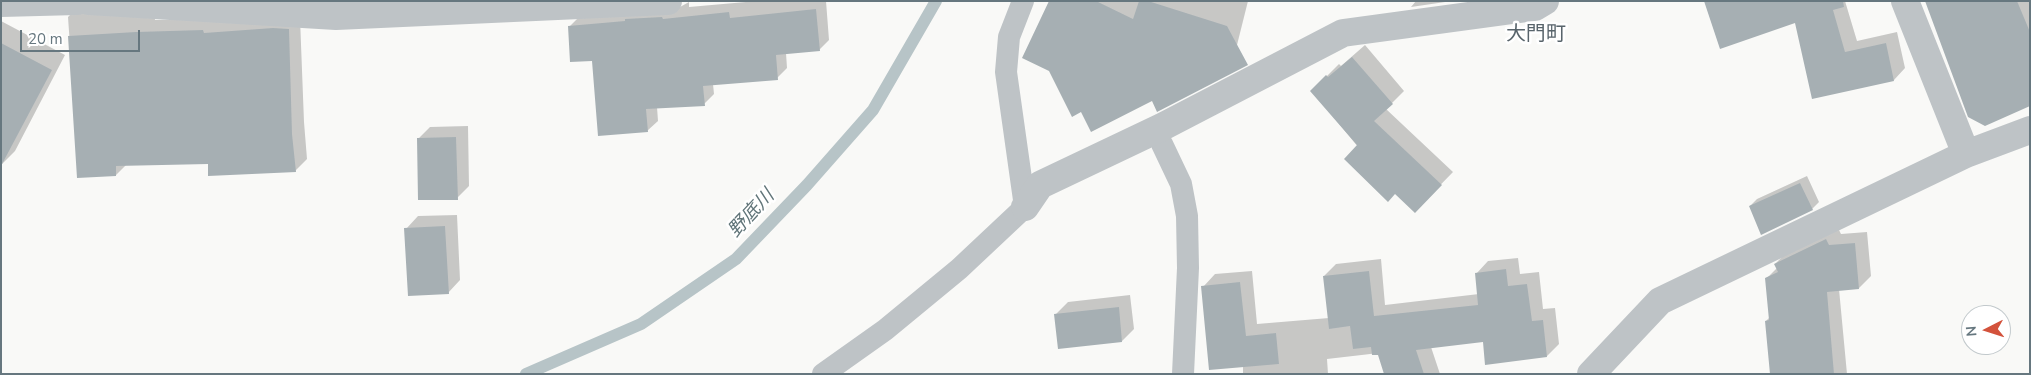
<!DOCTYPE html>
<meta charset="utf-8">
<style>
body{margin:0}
#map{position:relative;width:2031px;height:375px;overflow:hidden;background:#f9f9f7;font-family:"Nunito Sans",sans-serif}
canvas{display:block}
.frame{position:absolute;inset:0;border:2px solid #66777f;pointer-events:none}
.north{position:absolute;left:1961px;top:305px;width:50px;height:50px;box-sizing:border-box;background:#fff;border:1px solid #c2c9cc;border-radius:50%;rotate:265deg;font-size:14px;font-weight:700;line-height:20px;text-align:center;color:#66777f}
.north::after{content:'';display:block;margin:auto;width:18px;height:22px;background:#d3523c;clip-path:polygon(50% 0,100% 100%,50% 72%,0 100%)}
.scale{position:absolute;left:20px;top:30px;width:120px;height:22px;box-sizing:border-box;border:2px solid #66777f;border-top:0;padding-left:6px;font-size:15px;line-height:18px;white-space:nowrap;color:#66777f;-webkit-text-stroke:4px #fff;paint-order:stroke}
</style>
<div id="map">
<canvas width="2031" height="375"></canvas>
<div class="frame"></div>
<div class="north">N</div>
<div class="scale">20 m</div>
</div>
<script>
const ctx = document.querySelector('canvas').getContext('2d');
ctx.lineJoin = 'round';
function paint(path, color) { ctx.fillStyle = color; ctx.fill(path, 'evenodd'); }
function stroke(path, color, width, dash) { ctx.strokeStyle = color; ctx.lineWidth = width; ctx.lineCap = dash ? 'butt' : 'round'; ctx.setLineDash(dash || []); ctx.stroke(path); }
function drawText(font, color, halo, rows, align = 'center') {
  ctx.font = font + ' "Nunito Sans","Noto Sans JP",sans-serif'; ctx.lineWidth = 5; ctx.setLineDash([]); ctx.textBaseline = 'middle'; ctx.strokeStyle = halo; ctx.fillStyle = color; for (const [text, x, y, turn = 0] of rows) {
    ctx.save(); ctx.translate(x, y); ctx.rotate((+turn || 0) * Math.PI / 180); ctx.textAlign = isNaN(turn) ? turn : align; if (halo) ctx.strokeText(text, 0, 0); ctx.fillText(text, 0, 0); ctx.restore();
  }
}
const shadow = new Path2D(`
 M757 1H826L829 40 819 50 786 53 787 68 777 78 713 84 714 94 704 104 657 107 658 121 647 131 569 27 579 17 680 7 689 2V7Z
 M1050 1H1248L1232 65 1153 100Z
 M1416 1H1452L1411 7Z
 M1706 1H1845L1857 41 1897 32 1905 68 1894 80 1813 97 1796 22Z
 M1927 1H2030V105Z
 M79 6 154 9 155 20 300 18 304 122 307 159 295 171 209 163 126 165 116 175 79 177 68 17Z
 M1 21 65 55 15 151 1 165Z
 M1365 45 1404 91 1386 109 1453 172 1415 211 1396 193 1312 91 1339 64 1341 66Z
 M468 126 469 186 457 198 418 139 430 127Z
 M1807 176 1819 202 1812 209 1750 206 1757 199Z
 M457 215 460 280 448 293 406 229 418 216Z
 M1838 228 1841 234 1867 232 1871 276 1859 288 1839 289 1847 374H1771L1766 321 1770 317 1766 279 1777 268 1775 264 1787 252Z
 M1518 258 1520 274 1539 272 1543 309 1555 308 1559 344 1547 356 1484 341 1431 347 1440 374H1386L1379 353 1327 359 1328 374H1243V366L1203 287 1215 274 1252 271 1257 324 1329 318 1324 276 1336 264 1381 259 1385 305 1479 294 1476 274 1488 261Z
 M1130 295 1134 329 1122 341 1055 315 1068 302Z`);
const stream = new Path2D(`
 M526 374 641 324 736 259 807 185 873 110 936 1`);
const building = new Path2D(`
 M1049 1H1096L1133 19 1139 1H1148L1227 26 1248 65 1157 112 1152 101 1091 132 1081 112 1072 117 1049 71 1022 58Z
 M1704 1H1843L1844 7 1833 10 1845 52 1886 43 1894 81 1812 99 1795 23 1720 49Z
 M1925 1H2017L2030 32V106L1985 126 1968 117Z
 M816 9 820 51 776 55 778 80 703 86 705 106 646 109 648 132 598 136 592 61 570 62 568 26 625 21V19L662 17 663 19 729 12 730 18Z
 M273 28 289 29 292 134 296 172 208 176V164L116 166V176L77 178 68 36 136 32 203 30 204 33Z
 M1 43 52 70 1 166Z
 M1352 57 1393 104 1374 121 1442 185 1415 213 1395 194 1388 202 1344 159 1357 145 1310 91 1326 75 1328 77Z
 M456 137 458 200H418L417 138Z
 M1800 183 1813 210 1761 235 1749 206Z
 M445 226 449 294 408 296 404 228Z
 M1826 239 1829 245 1855 243 1859 289 1827 292 1834 374H1770L1765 321 1769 320 1765 278 1778 272 1774 264Z
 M1506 269 1508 286 1527 284 1532 321 1543 320 1547 357 1485 365 1483 342 1416 350 1424 374H1384L1378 355H1372L1371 347 1353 349 1350 326 1329 329 1323 276 1369 271 1374 316 1478 305 1475 273Z
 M1240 282 1246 336 1276 333 1279 364 1209 370 1201 286Z
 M1119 307 1122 342 1058 349 1054 314Z`);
const lane = new Path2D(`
 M1162 144 1181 184 1187 216 1188 268 1183 374
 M823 374 885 330 959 269 1025 207 1006 72 1009 37 1023 1`);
const street = new Path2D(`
 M88 1 336 16 668 1
 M1905 1 1966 154
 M1 3 77 1
 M1025 207 1040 185 1162 127 1343 33 1535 7 1545 1
 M1591 374 1660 301 1966 154 2030 130`);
const waterNames = [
 ["野底川",752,214,-47]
];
const quarterNames = [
 ["大門町",1536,35]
];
paint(shadow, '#0003');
stroke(stream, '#b7c4c7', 12);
paint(building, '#a6afb3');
stroke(lane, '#bec3c6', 22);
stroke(street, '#bec3c6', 28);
drawText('italic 19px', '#617579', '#fff', waterNames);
drawText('20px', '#58646b', '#fff', quarterNames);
</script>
